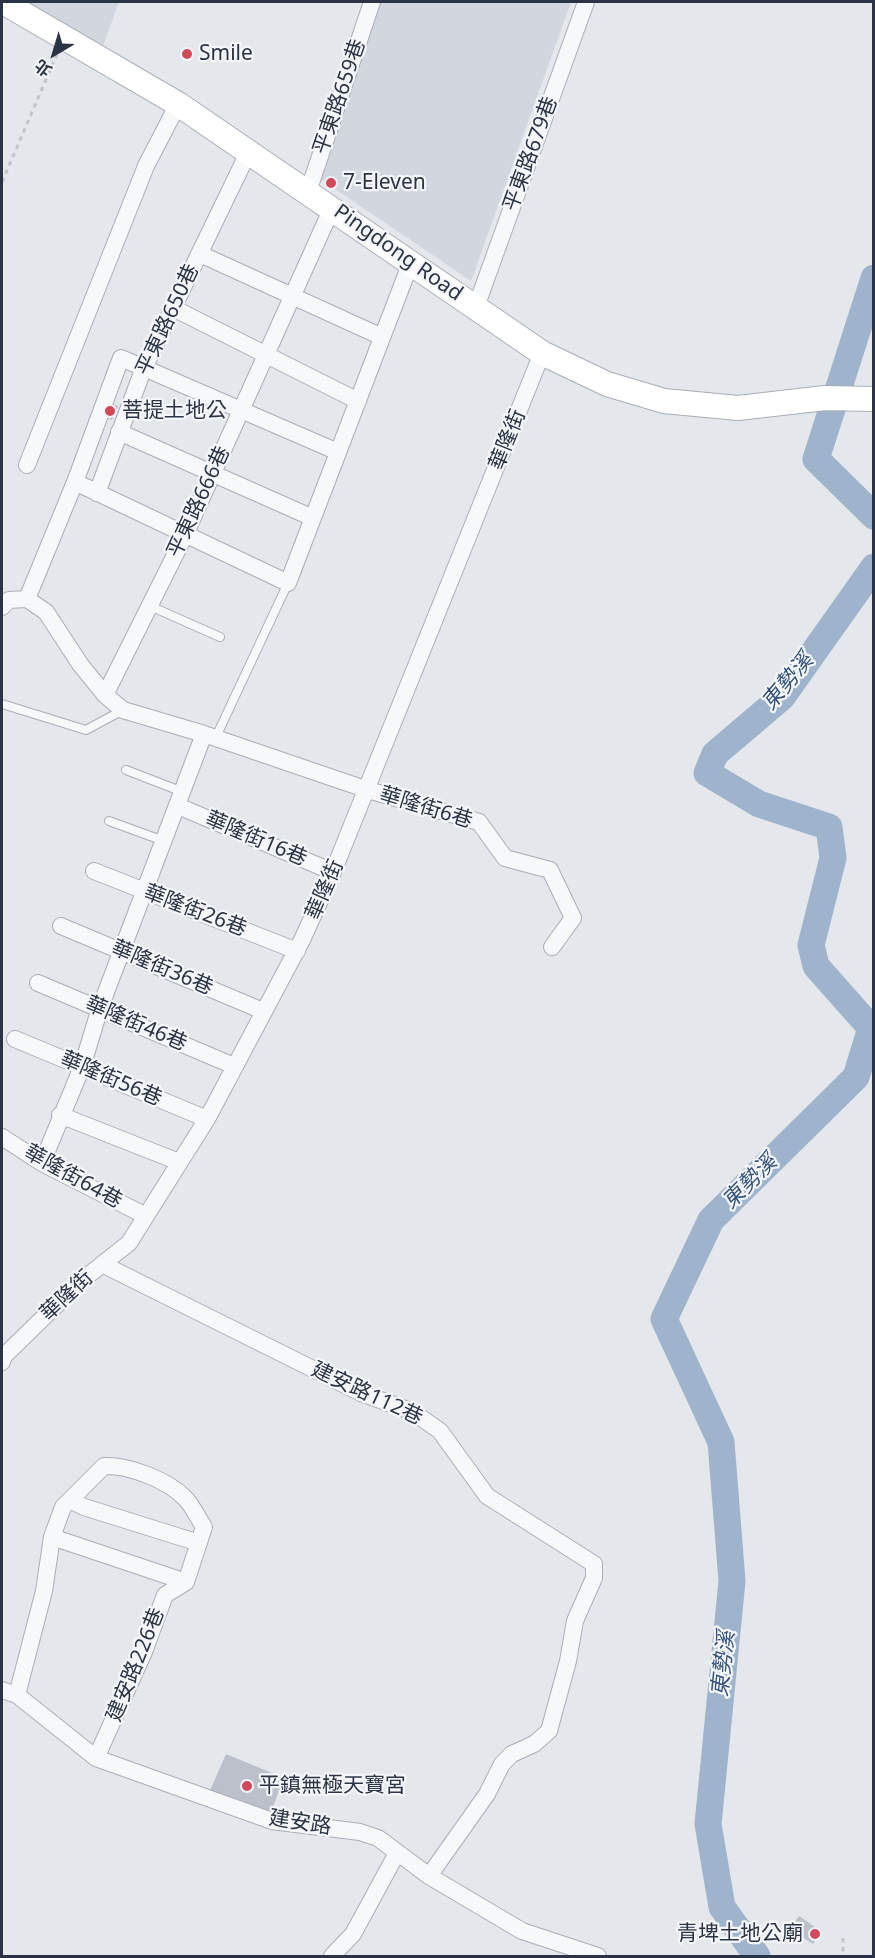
<!DOCTYPE html>
<meta charset="utf-8">
<style>
body{margin:0}
#map{position:relative;width:875px;height:1958px;overflow:hidden;background:#e4e7ec;font-family:"Noto Sans","Noto Sans TC",sans-serif}
canvas{display:block}
.frame{position:absolute;inset:0;border:3px solid #2b3445;pointer-events:none}
.north{position:absolute;left:24px;top:24px;width:60px;height:60px;-webkit-text-stroke:4px #f4f6f9;paint-order:stroke;rotate:218deg;font-size:16px;font-weight:700;line-height:24px;text-align:center;color:#2b3445}
.north::after{content:'';display:block;margin:auto;width:21px;height:27px;background:#2b3445;clip-path:polygon(50% 0,100% 100%,50% 72%,0 100%)}
</style>
<div id="map">
<canvas width="875" height="1958"></canvas>
<div class="frame"></div>
<div class="north">北</div>
</div>
<script>
const ctx = document.querySelector('canvas').getContext('2d');
ctx.lineJoin = 'round';
function paint(path, color) { ctx.fillStyle = color; ctx.fill(path, 'evenodd'); }
function stroke(path, color, width, dash) { ctx.strokeStyle = color; ctx.lineWidth = width; ctx.lineCap = dash ? 'butt' : 'round'; ctx.setLineDash(dash || []); ctx.stroke(path); }
function drawText(font, color, halo, rows, align = 'center') {
  ctx.font = font + ' "Noto Sans","Noto Sans TC",sans-serif'; ctx.lineWidth = 4.5; ctx.setLineDash([]); ctx.textBaseline = 'middle'; ctx.strokeStyle = halo; ctx.fillStyle = color; for (const [text, x, y, turn = 0] of rows) {
    ctx.save(); ctx.translate(x, y); ctx.rotate((+turn || 0) * Math.PI / 180); ctx.textAlign = isNaN(turn) ? turn : align; if (halo) ctx.strokeText(text, 0, 0); ctx.fillText(text, 0, 0); ctx.restore();
  }
}
const built = new Path2D(`
 M16 2H119L102 49Z
 M376 2H571L471 281 316 176Z`);
const river = new Path2D(`
 M874 278 816 459 874 516
 M757 1956 722 1907 708 1824 732 1581 721 1442 664 1319 711 1220 856 1077 871 1028 816 966 811 945 833 858 829 827 759 804 707 773 715 754 782 697 874 567`);
const building = new Path2D(`
 M108 402 118 406 112 420 102 415Z
 M226 1754 284 1778 270 1815 208 1795Z
 M799 1916 821 1931 813 1944 790 1929Z`);
const path = new Path2D(`
 M2 182 57 54
 M843 1938V1956`);
const lane = new Path2D(`
 M150 606 220 637
 M2 704 86 730 123 710
 M215 739 288 583
 M126 770 183 792
 M109 821 164 841`);
const street = new Path2D(`
 M308 192 372 2
 M200 254 382 337
 M476 307 586 2
 M173 308 358 401
 M119 432 313 518
 M27 465 146 166 178 104
 M75 482 288 583 411 262
 M97 493 143 370 249 151
 M27 599 75 482 121 358 338 452
 M2 607 9 600 27 599 46 612 80 664 105 695 123 710 204 734 368 790 479 822 505 858 550 870 573 918 552 947
 M105 695 185 535 332 208
 M178 806 333 872
 M94 871 297 951
 M61 926 263 1011
 M38 983 234 1066
 M15 1039 207 1119
 M60 1115 179 1162
 M2 1137 42 1163 146 1216
 M42 1163 82 1067 100 1008 204 734
 M102 1264 361 1393 413 1412 440 1431 487 1496 594 1564V1578L575 1621 568 1661 549 1731 534 1744 512 1754 502 1764 487 1794 429 1876
 M2 1362 4 1356 81 1281 129 1243 207 1119 302 940 333 872 542 353
 M70 1500 84 1507 199 1543
 M52 1537 186 1582
 M2 1690 17 1695 96 1758 272 1821 360 1832 378 1838 429 1876 522 1931 598 1956
 M17 1695 44 1591 52 1537 63 1507 104 1466C129 1465 168 1480 186 1499 193 1507 198 1518 204 1527L186 1582 165 1595 144 1652 96 1758
 M332 1956 353 1934 397 1853`);
const secondary = new Path2D(`
 M3 2 178 104 542 353 607 384 664 401 738 408 825 398 874 399`);
const markers = [
 [187,54,6,"#d1495b"],
 [331,183,6,"#d1495b"],
 [110,411,6,"#d1495b"],
 [247,1786,6,"#d1495b"],
 [815,1934,6,"#d1495b"]
];
const poiNames = [
 ["Smile",199,54],
 ["7-Eleven",343,183],
 ["菩提土地公",122,411],
 ["平鎮無極天寶宮",259,1786],
 ["青埤土地公廟",803,1934,"right"]
];
const streetNames = [
 ["平東路659巷",340,97,-71],
 ["平東路679巷",531,154,-70],
 ["Pingdong Road",398,253,35],
 ["平東路650巷",168,320,-65],
 ["華隆街",508,440,-68],
 ["平東路666巷",199,502,-65],
 ["華隆街6巷",426,808,17],
 ["華隆街16巷",256,839,23],
 ["華隆街",325,890,-66],
 ["華隆街26巷",195,911,21],
 ["華隆街36巷",162,968,23],
 ["華隆街46巷",136,1024,23],
 ["華隆街56巷",111,1079,23],
 ["華隆街64巷",73,1177,29],
 ["華隆街",67,1296,-43],
 ["建安路112巷",367,1394,25],
 ["建安路226巷",136,1665,-68],
 ["建安路",300,1823,9]
];
const waterNames = [
 ["東勢溪",788,682,-50],
 ["東勢溪",750,1182,-45],
 ["東勢溪",724,1664,-84]
];
paint(built, '#d2d6de');
stroke(river, '#9fb4cc', 27);
paint(building, '#bbc0ca');
stroke(lane, '#a9aeb7', 10);
stroke(street, '#a9aeb7', 18);
stroke(secondary, '#a9aeb7', 26);
stroke(path, '#c2c5cb', 3, [4.5, 4.5]);
stroke(lane, '#f7f8fa', 8);
stroke(street, '#f7f8fa', 16);
stroke(secondary, '#fff', 24);
for (const [x, y, r, color] of markers) { const dot = new Path2D(); dot.arc(x, y, r, 0, 2 * Math.PI); ctx.fillStyle = color; ctx.fill(dot); stroke(dot, '#f4f6f9', 2); }
drawText('21px', '#2b3445', '#f4f6f9', poiNames, 'left');
drawText('21px', '#2b3445', '#f4f6f9', streetNames);
drawText('italic 22px', '#34527a', '#f4f6f9', waterNames);
</script>
